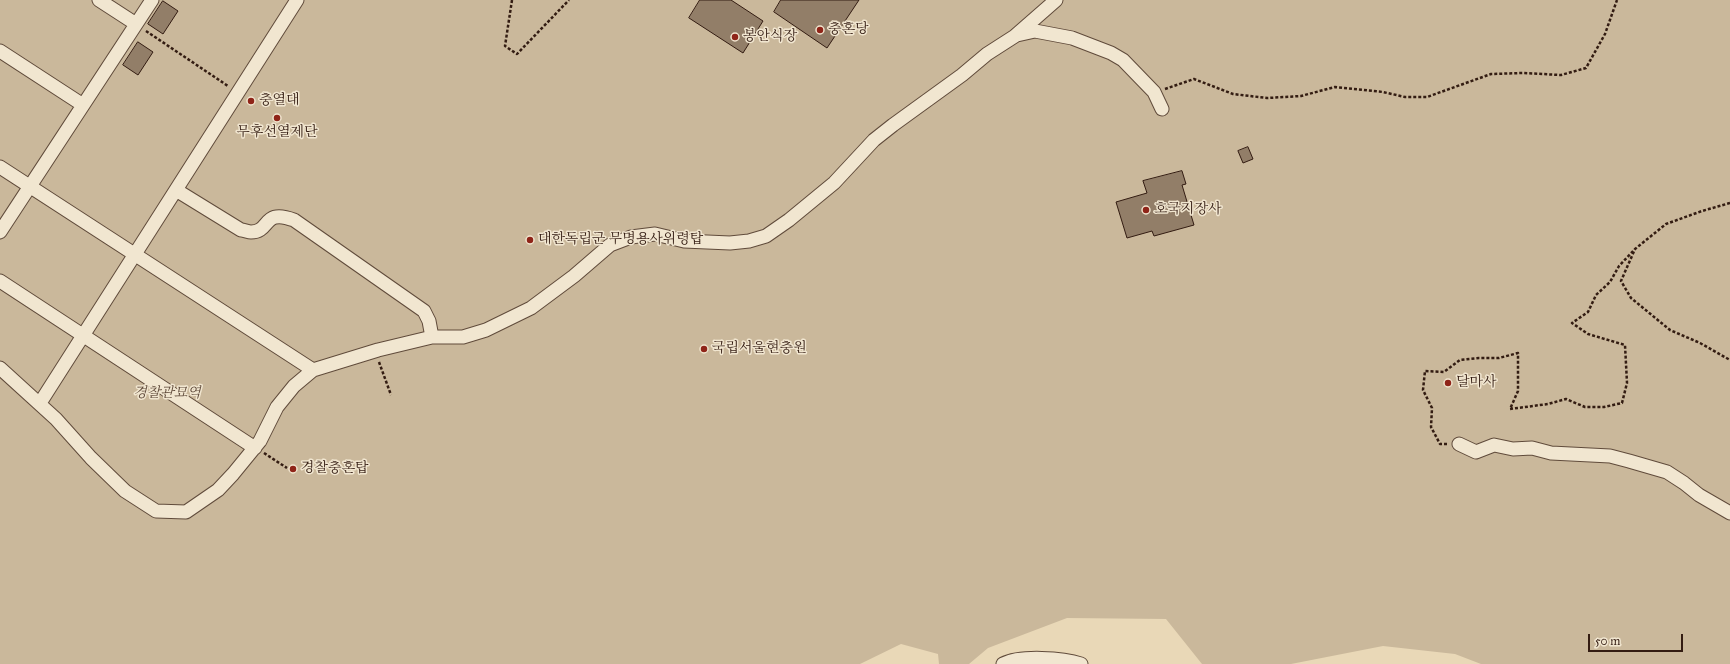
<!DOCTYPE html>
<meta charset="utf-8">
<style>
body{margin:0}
#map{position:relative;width:1730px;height:664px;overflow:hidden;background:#e9d8b7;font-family:"IM FELL Great Primer",serif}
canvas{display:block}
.scale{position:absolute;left:1588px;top:634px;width:95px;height:18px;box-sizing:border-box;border:2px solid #331c12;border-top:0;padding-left:5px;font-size:12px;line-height:14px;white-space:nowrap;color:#331c12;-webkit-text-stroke:3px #f1e6d0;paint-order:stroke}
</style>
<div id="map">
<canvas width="1730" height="664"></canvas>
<div class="scale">50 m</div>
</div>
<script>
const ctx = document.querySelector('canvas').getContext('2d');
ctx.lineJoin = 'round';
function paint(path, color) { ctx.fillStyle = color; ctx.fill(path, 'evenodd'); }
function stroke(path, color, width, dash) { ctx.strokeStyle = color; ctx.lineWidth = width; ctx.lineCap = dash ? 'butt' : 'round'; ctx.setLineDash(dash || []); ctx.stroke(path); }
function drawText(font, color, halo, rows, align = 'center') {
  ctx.font = font + ' "IM FELL Great Primer","Noto Serif KR",serif'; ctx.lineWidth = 3; ctx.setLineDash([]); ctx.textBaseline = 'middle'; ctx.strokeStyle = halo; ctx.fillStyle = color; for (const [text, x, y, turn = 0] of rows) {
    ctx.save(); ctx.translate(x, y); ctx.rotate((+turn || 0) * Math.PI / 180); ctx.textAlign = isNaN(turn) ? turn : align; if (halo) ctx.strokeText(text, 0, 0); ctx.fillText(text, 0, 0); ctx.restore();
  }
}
const green = new Path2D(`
 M0 0H1730V664H1481L1455 654 1383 646 1291 664H1202L1166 619 1067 618 988 648 969 664H939L938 654 901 644 860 664H0Z`);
const building = new Path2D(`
 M700 0H731L763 21 743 53 689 18Z
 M781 0H859L827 48 774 12Z
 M163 1 178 11 163 34 148 24Z
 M138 42 153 52 138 75 123 65Z
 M1248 147 1253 159 1243 163 1238 151Z
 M1182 171 1186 184 1182 185 1194 225 1154 236 1152 231 1127 238 1116 202 1147 193 1143 181Z`);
const path = new Path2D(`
 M512 0 505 46 517 54 569 0
 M146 31 228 86
 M1165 89 1194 79 1233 94 1267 98 1301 96 1335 87 1383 92 1405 97H1427L1491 74 1523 73 1561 75 1586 68 1605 34 1617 0
 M1730 203 1702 211 1666 224 1635 249 1621 281 1631 298 1670 330 1700 343 1730 360
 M379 362 391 395
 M1447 444H1440L1431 427 1432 408 1423 390 1425 371 1444 372 1460 360 1479 358H1499L1518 353V391L1510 409 1548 404 1566 399 1585 407H1604L1622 403 1627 383 1625 345 1588 334 1572 323 1588 312 1596 295 1610 282 1619 266 1635 249
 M264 453 287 468`);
const minor = new Path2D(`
 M99 0 136 24
 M1017 35 1035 31 1072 38 1111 53 1123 60 1154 92 1162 109
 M0 51 83 105
 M0 167 313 370
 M176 190 241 230C244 230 248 232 251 232 271 232 262 208 294 220L424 311 429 321 432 337
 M0 232 152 0
 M0 281 255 448
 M0 368 56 419 91 458 125 491 156 511 186 512 218 490 233 474 260 441 277 407 294 386 313 370 378 350 432 337H463L486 330 531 308 574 276 610 245 631 237 655 234 684 241 730 243 749 241 766 236 789 220 834 183 874 140 893 125 962 75 987 54 1015 36 1056 0
 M40 403 297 0
 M1459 444 1476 452 1494 445 1513 449 1532 448 1551 453 1610 456 1629 461 1667 472 1684 483 1699 495 1730 513
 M1003 664C1020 655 1063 658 1081 664`);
const markers = [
 [820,30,4,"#8f2418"],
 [735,37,4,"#8f2418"],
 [251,101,4,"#8f2418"],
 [277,118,4,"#8f2418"],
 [1146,210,4,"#8f2418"],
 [530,240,4,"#8f2418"],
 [704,349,4,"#8f2418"],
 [1448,383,4,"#8f2418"],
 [293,469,4,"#8f2418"]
];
const poiNames = [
 ["충혼당",828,30],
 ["봉안식장",743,37],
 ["충열대",259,101],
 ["무후선열제단",277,133,"center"],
 ["호국지장사",1154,210],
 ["대한독립군 무명용사위령탑",538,240],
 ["국립서울현충원",712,349],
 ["달마사",1456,383],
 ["경찰충혼탑",301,469]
];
const parkNames = [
 ["경찰관묘역",167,394]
];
paint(green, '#cab89b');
paint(building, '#927e68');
stroke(building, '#331c12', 1);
stroke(minor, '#604b3b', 15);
stroke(path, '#331c12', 2.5, [3, 2]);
stroke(minor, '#f1e6d0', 13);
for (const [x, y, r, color] of markers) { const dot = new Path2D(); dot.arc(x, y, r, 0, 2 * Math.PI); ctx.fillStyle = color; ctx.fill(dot); stroke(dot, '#f1e6d0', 1.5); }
drawText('14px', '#331c12', '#f1e6d0', poiNames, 'left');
drawText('italic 14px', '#604b3b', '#f1e6d0', parkNames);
</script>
